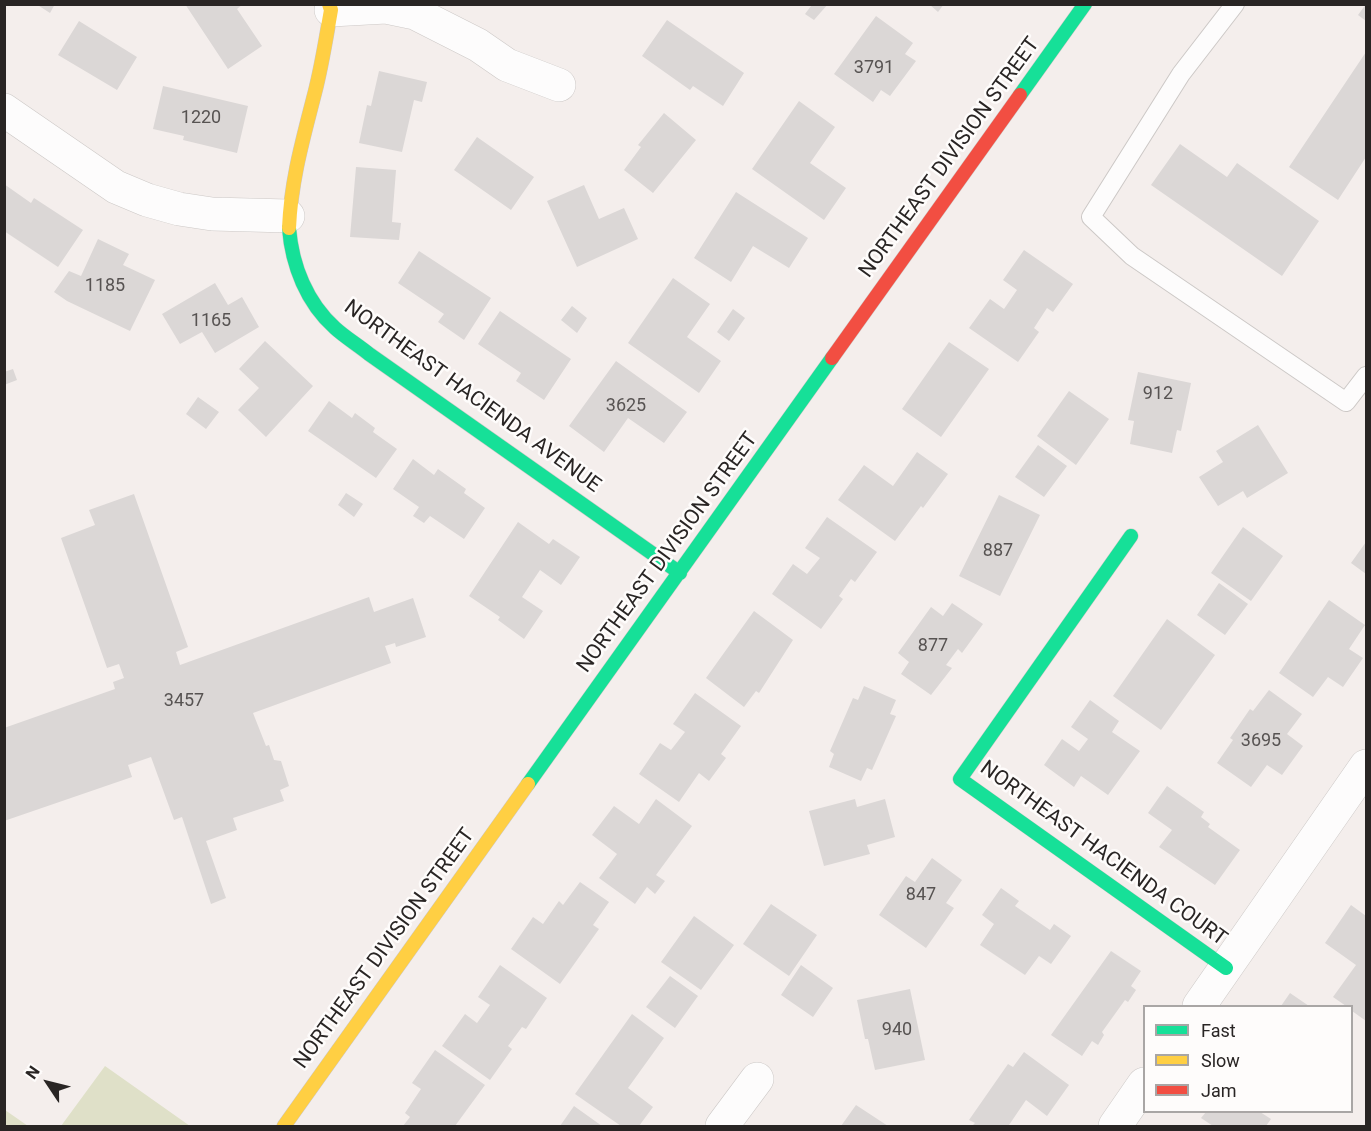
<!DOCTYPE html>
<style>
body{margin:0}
#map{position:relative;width:1371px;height:1131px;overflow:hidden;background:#f4eeec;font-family:Roboto,sans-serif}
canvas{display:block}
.frame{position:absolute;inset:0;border:6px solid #292524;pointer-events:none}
.legend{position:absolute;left:1143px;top:1005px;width:210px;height:108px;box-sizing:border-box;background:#fefcfb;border:2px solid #a9a6a5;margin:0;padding:8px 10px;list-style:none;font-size:18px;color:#292524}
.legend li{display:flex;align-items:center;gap:12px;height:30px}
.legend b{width:30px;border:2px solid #a9a6a5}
.north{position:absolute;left:18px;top:1053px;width:60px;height:60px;-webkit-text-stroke:4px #fefcfb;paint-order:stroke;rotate:305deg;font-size:16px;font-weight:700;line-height:24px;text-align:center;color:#292524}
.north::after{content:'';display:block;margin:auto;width:21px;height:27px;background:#292524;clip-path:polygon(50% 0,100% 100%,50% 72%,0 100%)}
</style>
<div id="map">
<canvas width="1371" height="1131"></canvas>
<div class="frame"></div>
<ul class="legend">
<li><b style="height:8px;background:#16e098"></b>Fast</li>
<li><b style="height:8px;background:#ffcf43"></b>Slow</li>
<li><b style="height:8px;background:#f24e42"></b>Jam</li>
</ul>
<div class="north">N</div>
</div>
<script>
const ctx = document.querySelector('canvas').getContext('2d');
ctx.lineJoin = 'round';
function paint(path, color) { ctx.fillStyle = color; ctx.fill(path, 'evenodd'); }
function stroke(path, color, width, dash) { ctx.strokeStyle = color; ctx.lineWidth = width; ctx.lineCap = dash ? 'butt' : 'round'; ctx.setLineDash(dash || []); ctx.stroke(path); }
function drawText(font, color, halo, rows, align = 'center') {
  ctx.font = font + ' Roboto,sans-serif'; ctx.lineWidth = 5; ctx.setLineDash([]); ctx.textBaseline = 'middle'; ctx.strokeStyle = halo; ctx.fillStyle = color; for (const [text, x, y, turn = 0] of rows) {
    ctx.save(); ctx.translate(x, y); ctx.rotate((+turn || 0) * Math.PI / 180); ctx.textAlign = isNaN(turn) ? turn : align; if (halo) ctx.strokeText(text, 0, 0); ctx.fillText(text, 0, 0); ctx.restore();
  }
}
const green = new Path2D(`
 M105 1066 190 1126H61Z
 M4 1110H5L28 1126H5Z`);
const building = new Path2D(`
 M36 4H55L50 13Z
 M185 4H243L237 9 262 46 228 69Z
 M808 4H828L814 20 805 14 811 6Z
 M929 4H944L938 12Z
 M1366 4V21L1358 15Z
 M876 16 913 43 905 54 916 61 890 96 881 90 873 102 834 74Z
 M667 20 744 73 723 106 693 86 690 90 642 56Z
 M79 21 137 57 117 90 58 55Z
 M1366 52V157L1338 200 1289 167Z
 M379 71 427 82 422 102 414 100 402 152 359 143 367 105 371 106Z
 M163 86 248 106 237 153 183 140 184 136 153 129Z
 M799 101 835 127 810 163 846 188 824 220 752 169Z
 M664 113 696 140 653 193 624 170 641 147 638 145Z
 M477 137 534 177 511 210 454 170Z
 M1180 144 1227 177 1237 163 1319 221 1282 276 1151 185Z
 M356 167 396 170 392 222 401 223 399 240 350 237Z
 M4 184 31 203 34 198 83 230 58 267 4 231Z
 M584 185 599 219 624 208 638 239 577 267 547 201Z
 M736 192 808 238 789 268 753 246 731 282 694 258Z
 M98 239 129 254 123 265 155 280 130 331 67 301 54 292 69 271 81 276Z
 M1024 250 1073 284 1053 312 1047 308 1034 328 1039 332 1018 362 969 328 990 299 1004 309 1017 290 1003 280Z
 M419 251 491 298 464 340 438 322 444 314 398 283Z
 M673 278 710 304 687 337 721 361 699 393 628 343Z
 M215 283 228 305 242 297 259 327 215 353 202 332 180 344 162 314Z
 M572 306 587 318 577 333 561 320Z
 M733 309 745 318 729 341 717 332Z
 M500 311 571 359 544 400 516 381 521 373 478 344Z
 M265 341 313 386 266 437 238 410 259 388 239 369Z
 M949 342 989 369 941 437 902 409Z
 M616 361 687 412 664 443 628 418 604 452 569 426Z
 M13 369 17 380 4 385V372Z
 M1138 372 1191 383 1181 431 1177 430 1172 453 1130 444 1134 421 1128 420Z
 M1069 391 1109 419 1076 465 1037 436Z
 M198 397 219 412 206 429 186 414Z
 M329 401 352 418 355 413 375 428 373 432 397 449 376 478 308 431Z
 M1258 425 1288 473 1247 498 1243 491 1218 506 1199 477 1223 462 1216 451Z
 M1038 445 1067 466 1044 497 1015 477Z
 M917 452 948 474 923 508 921 506 895 541 838 500 864 465 893 486Z
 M413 459 434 475 438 469 466 489 464 493 485 508 464 539 430 516 424 523 413 516 419 507 393 489Z
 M346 493 363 504 354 517 338 505Z
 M134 494 188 647 176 652 180 665 369 597 374 612 413 598 426 637 396 647 395 643 385 646 391 663 253 713 266 746 269 745 274 760 281 761 289 786 280 790 284 801 233 818 237 830 206 841 226 898 211 904 182 817 174 820 151 757 128 765 132 777 4 821V728L115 689 113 682 124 678 119 664 107 668 61 538 95 525 89 510Z
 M999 495 1040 515 1000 596 959 576Z
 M827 517 877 552 855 582 851 579 839 596 843 599 821 629 772 594 793 564 807 574 820 558 805 548Z
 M518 522 549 544 553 539 580 557 561 585 540 570 522 597 543 611 524 639 498 620 500 617 469 596Z
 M1243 527 1283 556 1251 601 1211 573Z
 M1366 542V574L1351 563Z
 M1219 583 1248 604 1225 635 1197 615Z
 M1329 600 1365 625 1349 649 1363 658 1343 687 1328 677 1313 697 1279 673Z
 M952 603 983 624 962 653 958 649 946 665 952 668 931 695 901 674 909 662 898 653 931 607 943 616Z
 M754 611 793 640 759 693 756 691 744 707 706 678Z
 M1167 619 1215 655 1161 730 1113 696Z
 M864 686 896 700 890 714 896 716 872 770 867 768 861 781 829 767 834 754 830 751 853 698 858 700Z
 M1269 690 1302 714 1287 734 1303 746 1282 775 1267 765 1251 787 1217 763 1233 740 1230 738 1250 709 1253 711Z
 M695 693 741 726 721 754 726 758 709 781 699 773 679 802 639 774 660 743 671 750 685 732 673 724Z
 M1090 700 1119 721 1112 732 1140 751 1108 795 1081 776 1074 787 1044 765 1062 739 1079 751 1088 739 1071 727Z
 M1167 786 1204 812 1201 817 1210 824 1208 827 1240 850 1215 885 1159 847 1172 830 1148 813Z
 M656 799 692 826 656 875 665 881 655 894 647 887 635 904 599 878 617 854 592 835 614 806 639 824Z
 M855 799 857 807 885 799 895 837 867 845 870 854 824 866 809 811Z
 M932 858 962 880 946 903 954 908 926 948 879 915 906 876 915 882Z
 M580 882 609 902 593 925 599 929 560 984 511 949 533 917 543 924 559 901 563 905Z
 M1001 888 1019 901 1015 906 1050 930 1054 924 1071 936 1051 964 1039 956 1025 975 980 945 994 924 982 915Z
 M771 904 817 935 789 976 743 944Z
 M1351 905 1366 916V1021L1352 1011V1006H1346L1333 997 1356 965 1325 943Z
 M694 916 734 945 701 990 661 962Z
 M1111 951 1141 971 1131 986 1136 990 1128 1002 1125 1000 1102 1032 1104 1035 1098 1045 1092 1041 1082 1056 1051 1035Z
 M500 965 547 998 526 1029 522 1027 508 1046 512 1049 490 1080 442 1046 465 1014 477 1023 490 1005 478 997Z
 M801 965 833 988 813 1017 781 995Z
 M670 976 698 996 675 1028 646 1007Z
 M910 989 925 1060 875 1070 868 1039H865L857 1000Z
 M1290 993 1309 1006H1281Z
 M632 1014 664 1038 628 1088 653 1107 639 1126H621L575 1094Z
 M435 1050 485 1085 455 1126H403L410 1117 405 1113 421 1089 412 1083Z
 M1024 1052 1069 1085 1047 1116 1026 1100 1009 1125 1012 1126H972L975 1123 969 1120 1008 1064 1013 1067Z
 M856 1105 888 1126H841Z
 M574 1106 602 1126H560Z
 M1206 1112H1260L1271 1119 1266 1126H1213L1201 1118Z`);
const lane = new Path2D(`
 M1235 4 1181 74 1091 217 1132 256 1346 402 1366 376`);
const street = new Path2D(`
 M331 10 386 7 415 13 478 45 507 65 559 85
 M4 110 116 187 147 200 179 209 212 214 288 216
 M1199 1006 1366 766
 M722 1126 757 1079
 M1115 1126 1144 1084`);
const fast = new Path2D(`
 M1020 95 1085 4
 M289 228C292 266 307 303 335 328 346 338 358 345 369 354L680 573
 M1131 536 960 779 1226 968
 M528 784 832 358`);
const slow = new Path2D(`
 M289 228C291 180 303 139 315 92 322 65 326 38 331 10L329 4
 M284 1126 528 784`);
const jam = new Path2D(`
 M832 358 1020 95`);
const numberNames = [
 ["3791",874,68],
 ["1220",201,118],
 ["1185",105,286],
 ["1165",211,321],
 ["912",1158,394],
 ["3625",626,406],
 ["887",998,551],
 ["877",933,646],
 ["3457",184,701],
 ["3695",1261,741],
 ["847",921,895],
 ["940",897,1030]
];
const streetNames = [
 ["NORTHEAST DIVISION STREET",950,158,-54],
 ["NORTHEAST HACIENDA AVENUE",472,397,36],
 ["NORTHEAST DIVISION STREET",668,553,-54],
 ["NORTHEAST HACIENDA COURT",1103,854,36],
 ["NORTHEAST DIVISION STREET",385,949,-54]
];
paint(green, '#dfe0c8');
paint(building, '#dbd7d6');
stroke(lane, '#ccc8c6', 20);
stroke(street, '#ccc8c6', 34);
stroke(fast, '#ccc8c6', 15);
stroke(slow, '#ccc8c6', 15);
stroke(jam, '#ccc8c6', 15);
stroke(lane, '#fdfcfc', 18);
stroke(street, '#fdfcfc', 33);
stroke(fast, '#16e098', 14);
stroke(slow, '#ffcf43', 14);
stroke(jam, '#f24e42', 14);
drawText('18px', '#575352', null, numberNames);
drawText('21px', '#292524', '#fefcfb', streetNames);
</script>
